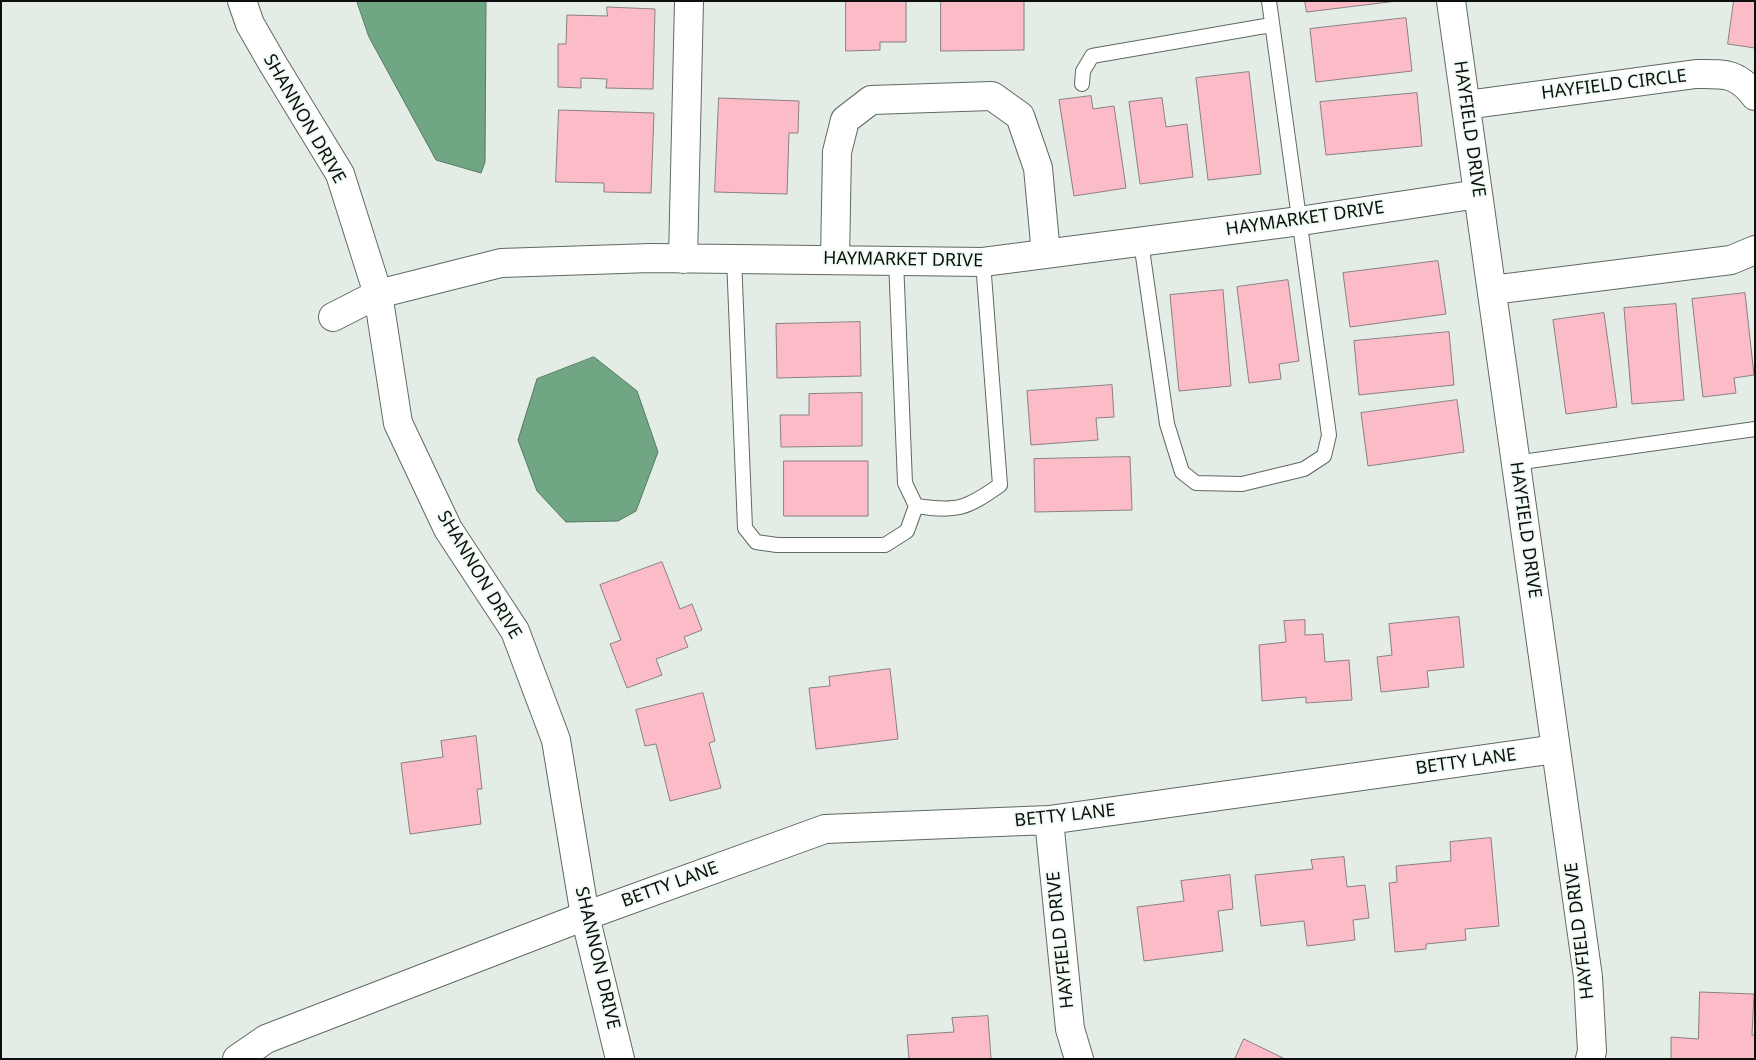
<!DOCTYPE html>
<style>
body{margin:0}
#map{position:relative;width:1756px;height:1060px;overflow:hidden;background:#e3ede6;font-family:"Noto Sans",sans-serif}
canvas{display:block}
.frame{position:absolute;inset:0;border:2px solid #0c0f0d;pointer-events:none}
</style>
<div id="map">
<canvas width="1756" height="1060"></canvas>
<div class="frame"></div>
</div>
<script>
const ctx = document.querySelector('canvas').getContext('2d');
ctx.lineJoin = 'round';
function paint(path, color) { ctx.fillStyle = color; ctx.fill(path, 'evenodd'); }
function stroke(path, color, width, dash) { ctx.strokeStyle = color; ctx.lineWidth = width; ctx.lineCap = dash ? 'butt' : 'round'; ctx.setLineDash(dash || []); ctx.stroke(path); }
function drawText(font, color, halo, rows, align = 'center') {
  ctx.font = font + ' "Noto Sans",sans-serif'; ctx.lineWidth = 4; ctx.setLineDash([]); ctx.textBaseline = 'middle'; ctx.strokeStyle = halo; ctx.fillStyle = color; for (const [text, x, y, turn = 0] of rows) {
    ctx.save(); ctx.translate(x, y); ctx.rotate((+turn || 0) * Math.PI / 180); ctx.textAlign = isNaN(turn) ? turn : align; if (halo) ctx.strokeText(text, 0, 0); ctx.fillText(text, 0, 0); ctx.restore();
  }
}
const water = new Path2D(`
 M357 1H486L485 162 481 173 436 160 369 37Z
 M594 357 637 391 658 452 636 511 618 521 566 522 537 491 518 440 537 379Z`);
const building = new Path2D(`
 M846 1H906V42H880V50L846 51Z
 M941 1H1024V50L941 51Z
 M1305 1H1397L1307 12Z
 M1734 1H1755V48L1728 44Z
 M607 7 655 9 653 89 606 88 607 79 581 78V88L558 87V44H566L567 15 607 16Z
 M1406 18 1412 71 1316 82 1310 29Z
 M1249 72 1261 174 1208 180 1196 78Z
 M1417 93 1422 146 1326 155 1320 102Z
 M1091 96 1093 109 1114 106 1126 188 1074 196 1059 100Z
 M719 98 799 101 798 133H789L787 194 715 192Z
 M1162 98 1166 127 1187 124 1193 177 1140 184 1129 102Z
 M559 110 654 113 651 193 604 192V183L556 182Z
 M1438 261 1446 314 1350 327 1343 273Z
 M1288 280 1299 361 1279 364 1281 379 1249 383 1237 287Z
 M1223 290 1231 386 1179 391 1170 295Z
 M1745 293 1754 375 1734 378 1736 393 1703 397 1692 299Z
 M1676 304 1684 400 1632 404 1624 308Z
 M1604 313 1617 407 1566 414 1553 320Z
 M860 322 861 376 777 378 776 324Z
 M1449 332 1454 385 1359 395 1354 341Z
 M1112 385 1114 417 1096 418 1098 440 1031 445 1027 391Z
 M862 393V446L781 447 780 415H809V394Z
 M1457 400 1464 452 1368 466 1361 413Z
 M1130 457 1132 510 1035 512 1034 459Z
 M784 461H868V516H784Z
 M662 562 680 609 692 604 702 630 684 637 688 647 656 659 662 675 627 688 610 644 621 640 600 585Z
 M1459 617 1464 667 1427 671 1429 687 1381 692 1377 657 1392 655 1389 624Z
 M1305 620V635L1323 634 1325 662 1349 660 1352 700 1306 703V697L1262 701 1259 645 1286 642 1284 621Z
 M890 669 898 739 816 749 809 688 830 686 829 677Z
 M703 693 715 741 709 743 721 788 670 801 656 744 645 746 636 710Z
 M476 736 482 789H477L481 824 410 834 401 763 443 757 441 741Z
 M1491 838 1499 926 1465 929 1466 940 1426 944V949L1395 952 1389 883 1397 882 1396 866 1451 861 1450 842Z
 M1344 857 1347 887 1365 885 1369 918 1353 920 1355 940 1307 946 1304 921 1261 926 1255 875 1313 869 1311 860Z
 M1230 875 1233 909 1218 911 1223 951 1144 961 1137 907 1184 901 1181 881Z
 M1700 992 1754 994 1752 1035H1755V1059H1671V1037L1698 1039Z
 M988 1016 991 1059H909L907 1035 954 1032 952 1018Z
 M1244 1039 1285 1059H1235Z`);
const lane = new Path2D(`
 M1082 84 1083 71 1092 56 1271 25
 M1141 242 1167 424 1182 472 1196 483 1242 484 1304 469 1324 456 1329 435 1269 1
 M734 258 745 528 756 542 777 545H885L907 531 916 506
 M896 260 905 483 916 506C957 512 966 509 1000 485L983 262
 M1515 463 1755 429`);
const street = new Path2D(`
 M242 1 250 24 273 64 340 174 378 294 398 423 448 529 515 631 556 740 585 916 620 1059
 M1451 1 1588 977 1592 1051 1590 1059
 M1466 105 1696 74C1724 74 1737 72 1755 96
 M683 259 689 1
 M835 259 837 152 845 120 871 100 992 96 1020 116 1038 168 1046 254
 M1492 290 1731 260 1755 250
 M333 317 378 294 501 263 651 258 983 262 1300 221 1478 194
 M1049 820 1070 1029 1079 1059
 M237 1059 266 1039 585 916 825 829 1049 820 1556 749`);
const streetNames = [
 ["HAYFIELD CIRCLE",1614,85,-7],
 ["SHANNON DRIVE",304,119,60],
 ["HAYFIELD DRIVE",1469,129,82],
 ["HAYMARKET DRIVE",1305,219,-8],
 ["HAYMARKET DRIVE",903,260,1],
 ["HAYFIELD DRIVE",1525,530,82],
 ["SHANNON DRIVE",479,575,59],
 ["BETTY LANE",1466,762,-8],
 ["BETTY LANE",1065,816,-6],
 ["BETTY LANE",670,885,-20],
 ["HAYFIELD DRIVE",1580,931,-97],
 ["HAYFIELD DRIVE",1061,940,-96],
 ["SHANNON DRIVE",597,958,77]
];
paint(water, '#71a685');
stroke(water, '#537961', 1);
paint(building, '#fbbcc8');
stroke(building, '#8b7f81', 1);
stroke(lane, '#606963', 16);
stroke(street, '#606963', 30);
stroke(lane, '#fff', 14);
stroke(street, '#fff', 28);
drawText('18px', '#0c0f0d', '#f0fbf4', streetNames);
</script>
